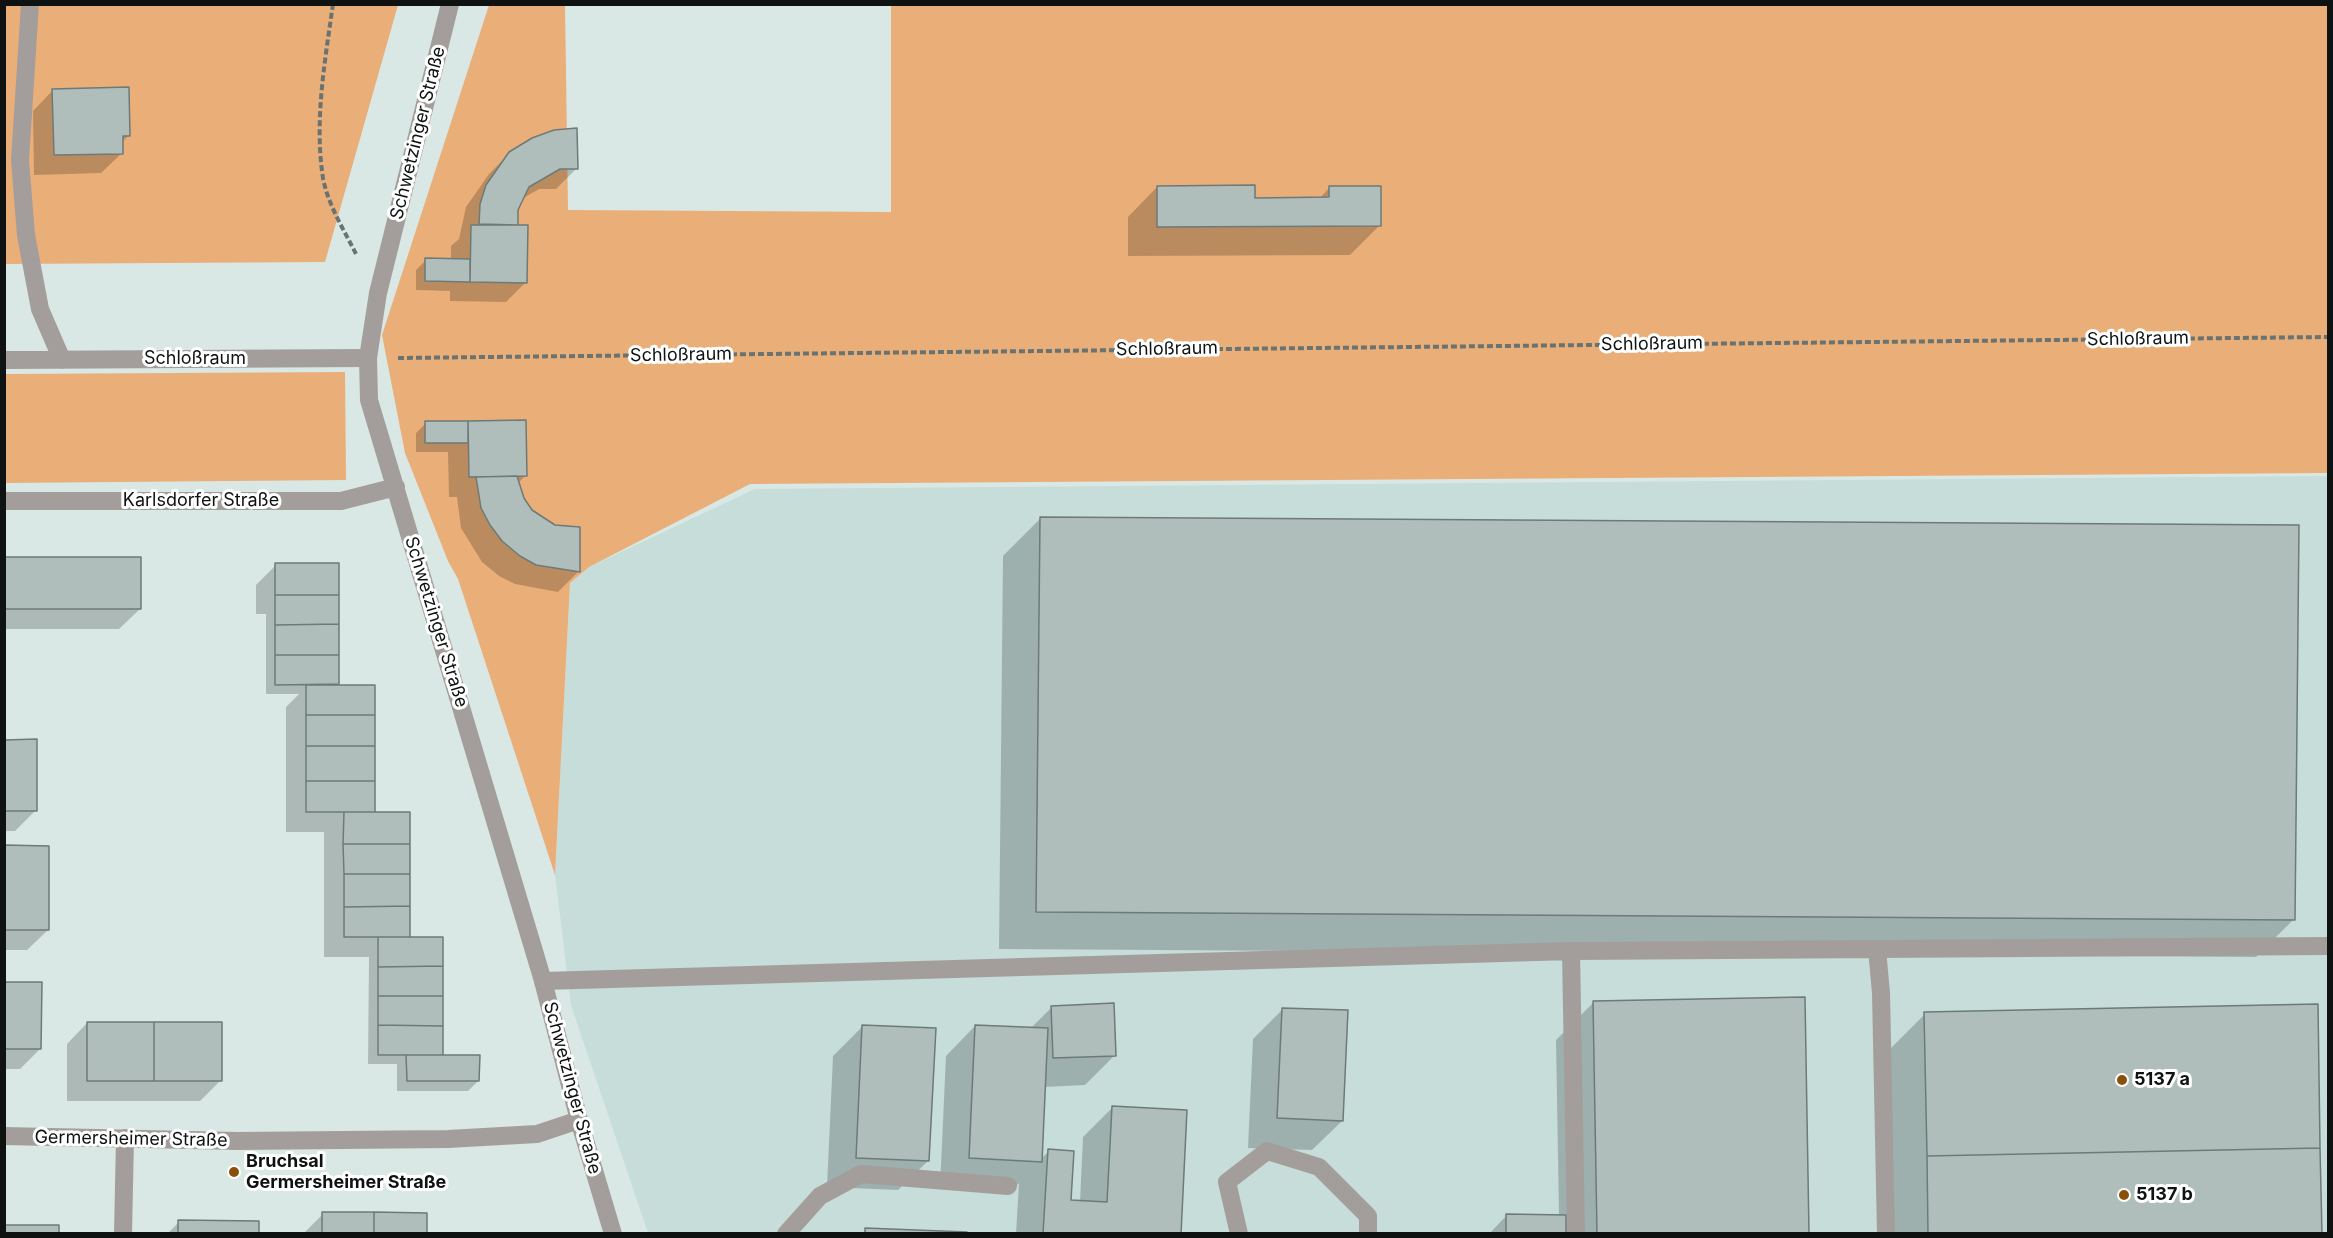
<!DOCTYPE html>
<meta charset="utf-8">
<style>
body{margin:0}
#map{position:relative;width:2333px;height:1238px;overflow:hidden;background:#d9e8e5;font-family:Inter,sans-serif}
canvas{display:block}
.frame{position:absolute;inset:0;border:6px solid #0e1312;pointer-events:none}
</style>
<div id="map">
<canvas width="2333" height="1238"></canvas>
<div class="frame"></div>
</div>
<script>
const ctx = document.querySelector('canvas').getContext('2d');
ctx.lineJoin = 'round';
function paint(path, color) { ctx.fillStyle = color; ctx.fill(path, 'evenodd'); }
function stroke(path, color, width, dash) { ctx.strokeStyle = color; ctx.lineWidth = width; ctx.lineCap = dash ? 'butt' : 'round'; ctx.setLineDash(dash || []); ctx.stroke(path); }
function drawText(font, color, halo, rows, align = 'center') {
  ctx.font = font + ' Inter,sans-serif'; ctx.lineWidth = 6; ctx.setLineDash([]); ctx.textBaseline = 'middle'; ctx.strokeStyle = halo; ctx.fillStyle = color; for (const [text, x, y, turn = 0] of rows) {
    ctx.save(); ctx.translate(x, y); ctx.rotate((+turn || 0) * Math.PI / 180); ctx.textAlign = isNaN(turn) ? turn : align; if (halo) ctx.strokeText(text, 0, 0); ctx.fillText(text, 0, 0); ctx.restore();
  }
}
const built = new Path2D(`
 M2328 476V1233H648L571 1005 555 875 570 583 589 567 755 489Z`);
const green = new Path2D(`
 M4 5H398L325 262 5 264Z
 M489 5H565L568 210 891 212V5H2328V473L750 484 589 567 570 583 555 875 458 579 448 561 405 453 382 335Z
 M345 372 346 480 5 483V374Z`);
const shadow = new Path2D(`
 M153 4H186L185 6Z
 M53 90 129 135 122 142V153L101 173 34 175 33 111Z
 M510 153 576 169 556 189H539L520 200 516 227 526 282 506 302 450 301V291L416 290V270L426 260H451V246L459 239 466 207 489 174Z
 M1157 187 1254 199H1319L1330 187 1379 226 1350 255 1128 256V217Z
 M525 422 526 475 517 484 531 511 542 519 566 530 578 529V572L558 592 515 584 499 576 482 562 461 528 457 497H449L448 452H416V433L426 423Z
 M1040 519 2294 919 2256 957 999 949 1003 556Z
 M2328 558V592L2327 559Z
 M4 559 140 609 119 629H4Z
 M276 565 337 684 335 686 442 1056 478 1081 468 1091H397V1064H368L369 957H324V832H286V707L299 694H266V614H256V585Z
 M4 741 36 810 15 831H4Z
 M4 847 48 930 27 950H4Z
 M4 984 40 1049 20 1069H4Z
 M1594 1002 1808 1234H1489L1507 1215 1559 1216 1556 1040Z
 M1052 1007 1115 1055 1085 1085 1044 1087 1041 1159 1049 1151 1069 1201 1080 1202 1083 1137 1113 1107 1179 1234H1016L1019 1183 1011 1191 940 1187 946 1056 975 1026 1030 1029Z
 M1283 1009 1342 1121 1312 1150 1248 1148 1253 1039Z
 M1925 1014 2320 1234H1890L1887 1052Z
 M87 1023 220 1081 200 1101H67V1044Z
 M862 1027 928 1161 898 1190 827 1187 833 1056Z
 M323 1214 425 1234H303Z
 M179 1222 258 1234H167Z`);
const building = new Path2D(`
 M129 87 130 136H123V154L54 155 52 89Z
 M577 128 578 169H560L529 187 518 210V225L479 224 480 204 486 185 509 152 532 138 554 130Z
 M1255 185V198L1329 197V186H1381V226L1157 227V186Z
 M471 225H528L527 283 470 282Z
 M425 258 470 259V282L425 281Z
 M526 420 527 476 469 477 468 421Z
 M425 421H468V443H425Z
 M517 476 524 498 532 510 555 525 580 527V572L536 565 520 556 502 541 490 525 481 508 476 477Z
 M1040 517 2299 525 2295 920 1036 912Z
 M4 557H141V609H4Z
 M275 563H339V595H275Z
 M275 595H339V624L275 625Z
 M339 624V655H275V625Z
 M275 655H339V684L275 685Z
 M306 685H375V715H306Z
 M306 715H375V746H306Z
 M37 739V811H4V740Z
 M306 746H375V781H306Z
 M306 781H375V812H306Z
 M344 812H410V844H343Z
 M343 844H410V874H344Z
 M4 845 49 846V930H4Z
 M344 874H410V906L344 907Z
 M410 906V937H344V907Z
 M378 937H443V966L378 967Z
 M443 966V996H378V967Z
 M4 982H42L41 1049H4Z
 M378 996H443V1026L378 1025Z
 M1805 997 1809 1234H1597L1593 1001Z
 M1114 1003 1116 1056 1053 1058 1051 1006Z
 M2318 1004 2320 1148 1927 1156 1924 1012Z
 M1282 1008 1348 1010 1343 1121 1277 1118Z
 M87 1022H154V1081H87Z
 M154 1022H222V1081H154Z
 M378 1025 443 1026V1055H378Z
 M862 1025 936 1028 929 1161 856 1158Z
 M975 1025 1048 1028 1042 1162 969 1158Z
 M406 1055H480L479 1081H407Z
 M1112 1106 1187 1110 1181 1234H1043L1048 1149 1074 1151 1071 1200 1107 1202Z
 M2320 1148 2322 1234H1928L1927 1156Z
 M322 1212H374V1234H322Z
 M374 1212 427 1213V1234H374Z
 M1506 1214 1566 1215V1234H1506Z
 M178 1220 259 1221V1234H178Z
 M4 1225H59V1234H4Z
 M865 1228 967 1232V1234H865Z`);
const path = new Path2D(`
 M333 4C325 61 314 121 323 178 328 205 344 230 356 254
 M398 358 2328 337`);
const lane = new Path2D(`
 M30 4 20 160 26 235 40 309 62 360
 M4 360 368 358
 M1877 949 2328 946
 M1571 951 1576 1234
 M543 981 1571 951 1877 949 1881 993 1886 1234
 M786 1234 820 1196 861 1174 1008 1186
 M1239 1234 1227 1182 1267 1151 1319 1167 1368 1216V1234`);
const street = new Path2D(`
 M450 4 378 293 368 358 369 400 543 981 579 1120 613 1234
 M4 501H341L396 487
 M4 1136 237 1141 448 1139 537 1134 579 1120
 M123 1234 125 1138`);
const markers = [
 [2122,1080,6,"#8a500a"],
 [234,1172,6,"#8a500a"],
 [2124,1195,6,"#8a500a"]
];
const streetNames = [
 ["Schwetzinger Straße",418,133,-76],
 ["Schloßraum",2138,339,-1],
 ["Schloßraum",1652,344,-1],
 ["Schloßraum",1167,349,-1],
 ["Schloßraum",681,355,-1],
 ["Schloßraum",195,359],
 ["Karlsdorfer Straße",201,501],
 ["Schwetzinger Straße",436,622,73],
 ["Schwetzinger Straße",572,1088,75],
 ["Germersheimer Straße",131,1139,1]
];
const poiNames = [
 ["5137 a",2134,1080],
 ["Bruchsal",246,1162],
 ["Germersheimer Straße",246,1183],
 ["5137 b",2136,1195]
];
paint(built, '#c6ddd9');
paint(green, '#eaae78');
paint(shadow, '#0003');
paint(building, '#b0bebb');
stroke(building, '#6d7a77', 1.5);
stroke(path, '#697371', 4, [6, 3]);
stroke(lane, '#a39e9b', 18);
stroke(street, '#a39e9b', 18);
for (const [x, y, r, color] of markers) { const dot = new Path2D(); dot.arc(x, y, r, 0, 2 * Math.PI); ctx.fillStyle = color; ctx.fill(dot); stroke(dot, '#fff', 2); }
drawText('18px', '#0e1312', '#fff', streetNames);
drawText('bold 18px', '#0e1312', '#fff', poiNames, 'left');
</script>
